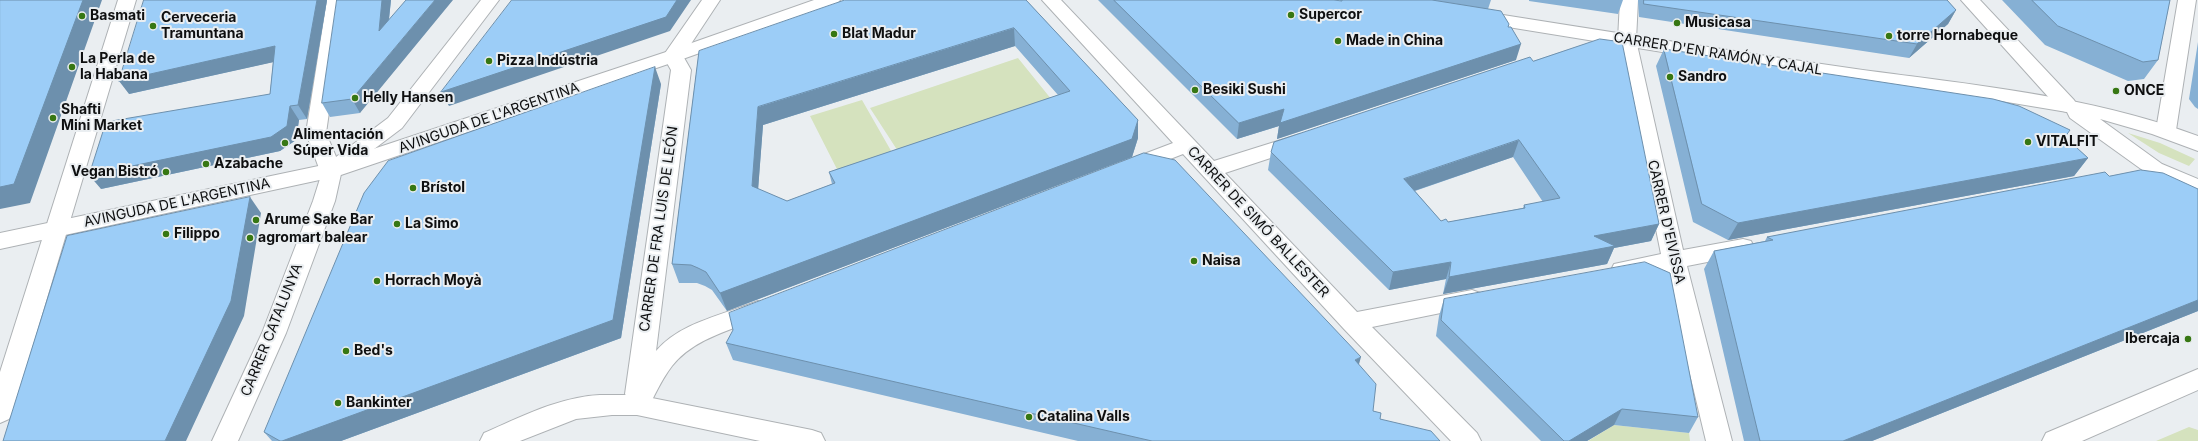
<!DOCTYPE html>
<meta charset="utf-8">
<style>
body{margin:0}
canvas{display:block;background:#eaeef1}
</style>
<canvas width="2198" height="441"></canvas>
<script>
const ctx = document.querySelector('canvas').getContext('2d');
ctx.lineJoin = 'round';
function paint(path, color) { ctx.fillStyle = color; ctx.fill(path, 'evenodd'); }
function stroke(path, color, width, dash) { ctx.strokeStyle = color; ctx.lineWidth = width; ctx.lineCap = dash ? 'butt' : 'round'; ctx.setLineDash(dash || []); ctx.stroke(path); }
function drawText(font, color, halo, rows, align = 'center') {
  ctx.font = font + ' Inter,sans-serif'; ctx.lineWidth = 4; ctx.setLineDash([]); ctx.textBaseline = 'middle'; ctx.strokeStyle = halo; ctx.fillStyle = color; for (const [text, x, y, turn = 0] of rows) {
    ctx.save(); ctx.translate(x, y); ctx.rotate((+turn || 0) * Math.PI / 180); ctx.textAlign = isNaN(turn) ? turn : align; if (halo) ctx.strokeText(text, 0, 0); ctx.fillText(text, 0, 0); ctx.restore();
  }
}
const green = new Path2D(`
 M1018 58 1056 105 903 159 870 108Z
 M862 100 898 163 843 181 810 116Z
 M2128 133 2160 143 2195 159 2189 166 2159 153Z
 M1614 425 1689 433 1690 441H1588Z
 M2189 427 2198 430V441H2156Z`);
const minor = new Path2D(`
 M327 0H345L326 133 342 171 338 176 331 178 324 176 320 171 306 133Z
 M702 0H720L683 56 691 70 656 351C679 324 718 316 750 304L758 301 766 304 770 310 766 316C734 329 694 338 672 366 661 380 654 397 646 412L637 415 628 412 624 405 628 398 625 394 671 70 663 56Z
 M1042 0H1061L1214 161 1300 134 1307 136 1310 141 1307 146 1225 173 1357 312 1472 290 1480 293 1484 299 1480 305 1372 327 1477 433 1481 441H1451L1344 329 1183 154 1137 172 1130 174 1123 172 1119 167 1123 162 1173 143Z
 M1620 0H1638L1636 40 1683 250 1743 239 1751 241 1754 247 1751 253 1743 255 1687 266 1732 441H1706L1665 270 1622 279 1614 276 1611 270 1614 264 1661 254 1618 40Z
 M2178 0H2196L2176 130 2173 135 2166 137 2159 135 2156 130Z`);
const tertiary = new Path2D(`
 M118 0H136L13 412 9 419 0 423V372Z
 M481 0H499L402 128 341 174 335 201 286 333 238 441H212L262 333 313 201 324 166 388 118Z
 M1961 0H1980L2074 100 2077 105 2074 110 2067 112 2060 110Z`);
const secondary = new Path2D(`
 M814 0H840L837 4 680 60 338 176 0 249V233L328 164 666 52Z
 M1478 11C1604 31 1730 51 1856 69 1972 85 2088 95 2198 136V151L2152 134 2100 119 2162 164 2198 179V196L2148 174 2070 118 2067 112 1995 100 1724 62 1471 21 1469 17 1471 13Z
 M2198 369V390L2082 441H2042L2046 433Z
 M600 395H637L812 430 821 433 825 441H760L637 415H612L576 419 520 441H480L484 433C521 417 559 397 600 395Z`);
const wall = new Path2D(`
 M144 0H327L307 119 299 120 296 140 280 151 101 189 270 94 273 62 129 94Z
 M337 0H391L389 20 360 113 330 117 322 103Z
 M1026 0 1138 120V138L1132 157 727 311 712 290 705 286 697 283H679L672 264 699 51ZM1015 46 1058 95 829 172 832 184 787 201 758 189 763 125Z
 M1098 0H1334L1340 1V0H1491L1488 9 1508 27 1516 60 1277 139 1279 126 1237 139Z
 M1529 0H1623L1618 14 1529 1Z
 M1638 0H1947L1956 10 1948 24 1909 58 1639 17Z
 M2002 0H2170L2158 60 2144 79 2128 81 2045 45Z
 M2198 42V109L2195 107 2189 99Z
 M1664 49 2065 137 2088 158 2074 176 1728 240 1693 222 1656 66Z
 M1533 61 1659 224 1651 241 1614 248 1607 264 1443 294 1446 279 1389 290 1268 170 1271 152ZM1513 157 1543 202 1524 205 1523 208 1448 222 1441 221 1415 191Z
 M661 84 621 338 341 441H272L264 432Z
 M2109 176 2198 189V311L1872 441H1744L1704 269 1714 251 1765 241 1767 237Z
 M1444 299 1698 417 1689 433 1614 425 1587 441H1541L1436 336 1439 316Z
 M726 343 1359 365 1373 411 1380 419 1440 441H1078L733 360Z`);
const shadedWall = new Path2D(`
 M83 0H102L30 203 0 209V187Z
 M317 0H327L307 119 298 105Z
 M382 0H391L386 45 379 31Z
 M435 0H453L360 113 352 99Z
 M677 0H691L670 31 449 106 441 92Z
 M1956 10 1948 24 1909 58 1917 44Z
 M1014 28 1015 46 763 125 757 204 752 186 758 107Z
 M1521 44 1516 60 1277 139 1279 126 1237 139 1239 123 1284 109Z
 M275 46 283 60 129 94 119 81Z
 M655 67 661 84 621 338 341 441H282Z
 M290 106 299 120 296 140 280 151 101 189 89 175Z
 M1138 120V138L1132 157 727 311 720 293Z
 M1519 140 1513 157 1399 196 1404 179Z
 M2088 158 2074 176 1728 240 1738 223Z
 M250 197 261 213 244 316 186 441H165Z
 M1659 224 1651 241 1614 248 1607 264 1443 294 1449 277 1594 236Z
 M1451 262 1446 279 1389 290 1393 272Z
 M2198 300V311L1872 441H1843Z
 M1361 357 1356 375 1355 360Z
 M1622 409 1614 425 1587 441H1569Z`);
const building = new Path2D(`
 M0 0H83L14 184 0 187Z
 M144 0H317L298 105 290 106 287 126 271 137 89 175 106 122 270 94 275 46 119 81Z
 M337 0H382L379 31 406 0H435L352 99 322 103Z
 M512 0H677L666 17 441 92Z
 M845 0H1026L1138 120 1132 139 720 293 706 272 698 268 691 265 672 264 699 51ZM1014 28 1070 91 829 172 835 183 787 201 752 186 758 107Z
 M1114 0H1334L1342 1V0H1432L1501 11 1509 24 1508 27H1511L1521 44 1280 123 1284 109 1239 123Z
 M1644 0H1947L1956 10 1917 44 1644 4Z
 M2032 0H2170L2158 60 2143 62 2058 26Z
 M1600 39 1622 42 1659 224 1594 236 1615 246 1449 277 1451 262 1393 272 1271 152 1274 142 1530 57 1533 61ZM1519 140 1560 198 1524 205 1525 208 1448 222 1446 219 1441 221 1404 179Z
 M1664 49 1993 99 2019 106 2070 130 2065 137 2088 158 1738 223 1702 204Z
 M655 67 613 320 282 441H280L264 432 364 193 388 161Z
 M1144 153 1175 160 1361 357 1355 360 1376 384 1373 411 1381 413 1380 419 1431 431 1440 441H1152L726 343 733 330 729 313Z
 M2141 170 2163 173 2198 189V300L1843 441H1760L1714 251 1773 240 1767 237 2105 172 2109 176Z
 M250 197 231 301 165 441H3L67 236Z
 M1645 262 1670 273 1698 417 1622 409 1569 441H1564L1441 320 1444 299Z`);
const markers = [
 [1291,15,4,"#377713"],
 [82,16,4,"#377713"],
 [1677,23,4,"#377713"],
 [153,26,4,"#377713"],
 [834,34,4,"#377713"],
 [1889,36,4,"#377713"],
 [1338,41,4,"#377713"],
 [489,61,4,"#377713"],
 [72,67,4,"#377713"],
 [1670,77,4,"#377713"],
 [1195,90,4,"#377713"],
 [2116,91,4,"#377713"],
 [355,98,4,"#377713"],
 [53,118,4,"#377713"],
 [2028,142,4,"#377713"],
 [285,143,4,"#377713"],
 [206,164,4,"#377713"],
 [166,172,4,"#377713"],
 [413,188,4,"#377713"],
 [256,220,4,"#377713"],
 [397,224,4,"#377713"],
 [166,234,4,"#377713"],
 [250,238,4,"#377713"],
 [1194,261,4,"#377713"],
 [377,281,4,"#377713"],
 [2188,339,4,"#377713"],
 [346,351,4,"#377713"],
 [338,403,4,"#377713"],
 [1029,417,4,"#377713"]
];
const poiNames = [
 ["Supercor",1299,15],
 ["Basmati",90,16],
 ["Cerveceria",161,18],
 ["Tramuntana",161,34],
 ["Musicasa",1685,23],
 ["Blat Madur",842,34],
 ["torre Hornabeque",1897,36],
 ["Made in China",1346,41],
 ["La Perla de",80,59],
 ["la Habana",80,75],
 ["Pizza Indústria",497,61],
 ["Sandro",1678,77],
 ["Besiki Sushi",1203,90],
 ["ONCE",2124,91],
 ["Helly Hansen",363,98],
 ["Shafti",61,110],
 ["Mini Market",61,126],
 ["Alimentación",293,135],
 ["Súper Vida",293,151],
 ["VITALFIT",2036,142],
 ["Azabache",214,164],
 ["Vegan Bistró",158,172,"right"],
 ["Brístol",421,188],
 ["Arume Sake Bar",264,220],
 ["La Simo",405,224],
 ["Filippo",174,234],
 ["agromart balear",258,238],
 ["Naisa",1202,261],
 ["Horrach Moyà",385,281],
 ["Ibercaja",2180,339,"right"],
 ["Bed's",354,351],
 ["Bankinter",346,403],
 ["Catalina Valls",1037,417]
];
const streetNames = [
 ["CARRER D'EN RAMÓN Y CAJAL",1718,54,9],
 ["AVINGUDA DE L'ARGENTINA",489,118,-19],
 ["AVINGUDA DE L'ARGENTINA",177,203,-12],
 ["CARRER DE SIMÓ BALLESTER",1258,222,47],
 ["CARRER D'EIVISSA",1666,222,77],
 ["CARRER DE FRA LUIS DE LEÓN",659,229,-82],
 ["CARRER CATALUNYA",272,330,-68]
];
paint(green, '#d5e2be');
stroke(minor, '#aeb2b5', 2);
stroke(tertiary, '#aeb2b5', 2);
stroke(secondary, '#aeb2b5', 2);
paint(minor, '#fff');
paint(tertiary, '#fff');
paint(secondary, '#fff');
paint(wall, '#86b0d4');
paint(shadedWall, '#6d90ad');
paint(building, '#9ccdf7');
stroke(building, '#6d90ad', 1);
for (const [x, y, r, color] of markers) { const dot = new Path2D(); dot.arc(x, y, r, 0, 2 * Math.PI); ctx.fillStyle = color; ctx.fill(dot); stroke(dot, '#eaeef1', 1.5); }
drawText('bold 14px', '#0e0f10', '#eaeef1', poiNames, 'left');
drawText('14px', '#0e0f10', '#eaeef1', streetNames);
</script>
